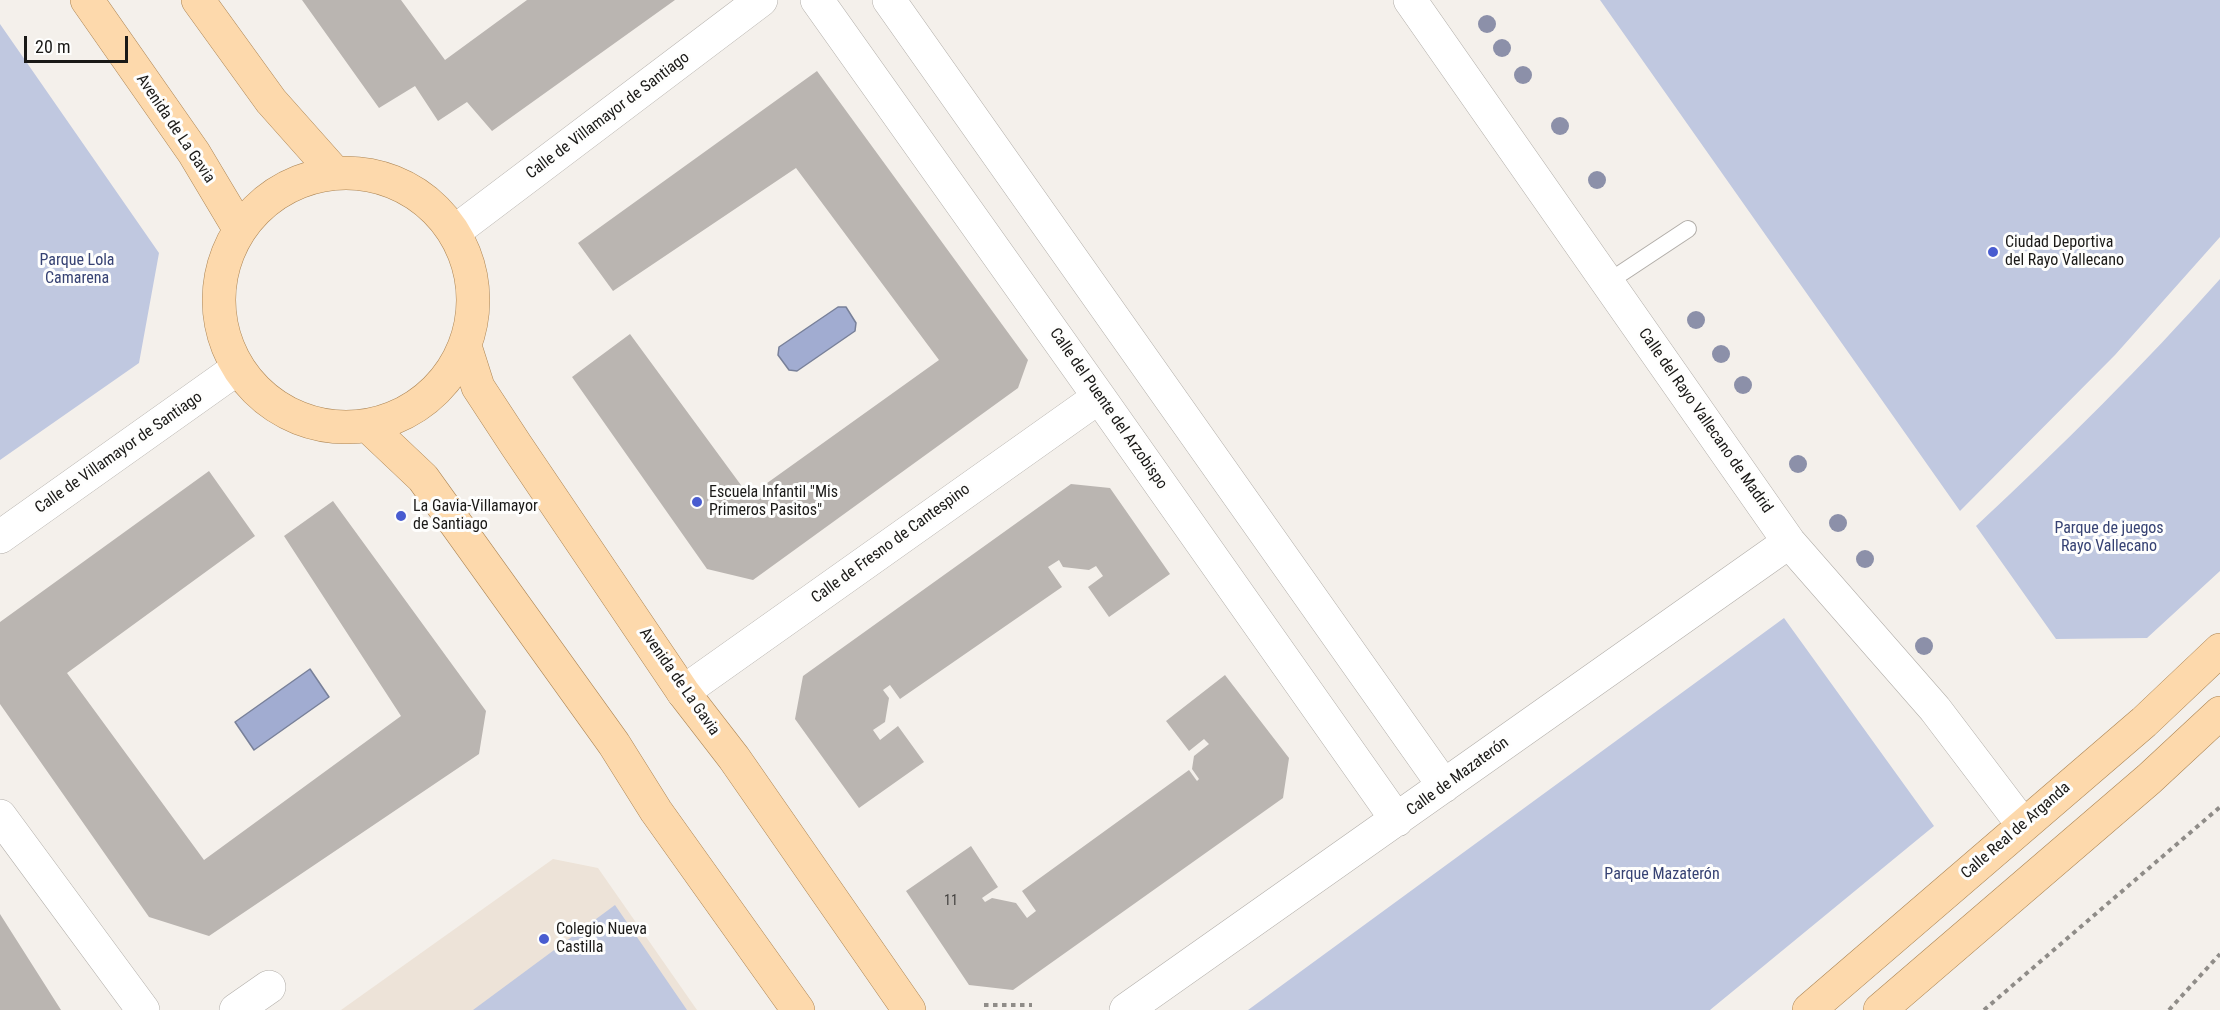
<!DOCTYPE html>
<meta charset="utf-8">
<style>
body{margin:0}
#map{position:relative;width:2220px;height:1010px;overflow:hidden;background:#f4f0eb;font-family:"Roboto Condensed",sans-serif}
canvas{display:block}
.scale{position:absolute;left:24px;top:36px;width:104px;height:27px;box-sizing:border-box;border:3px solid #1a1917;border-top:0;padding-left:8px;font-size:18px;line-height:21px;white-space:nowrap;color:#1a1917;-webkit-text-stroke:4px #fefefd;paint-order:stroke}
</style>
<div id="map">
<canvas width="2220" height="1010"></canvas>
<div class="scale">20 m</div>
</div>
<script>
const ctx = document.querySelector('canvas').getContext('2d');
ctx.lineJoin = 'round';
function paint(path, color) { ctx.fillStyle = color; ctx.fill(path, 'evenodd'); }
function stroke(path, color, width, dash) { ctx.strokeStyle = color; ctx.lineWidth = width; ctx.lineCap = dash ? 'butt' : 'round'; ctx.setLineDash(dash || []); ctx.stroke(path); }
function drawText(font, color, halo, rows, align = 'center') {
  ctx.font = font + ' "Roboto Condensed",sans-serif'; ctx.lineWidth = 6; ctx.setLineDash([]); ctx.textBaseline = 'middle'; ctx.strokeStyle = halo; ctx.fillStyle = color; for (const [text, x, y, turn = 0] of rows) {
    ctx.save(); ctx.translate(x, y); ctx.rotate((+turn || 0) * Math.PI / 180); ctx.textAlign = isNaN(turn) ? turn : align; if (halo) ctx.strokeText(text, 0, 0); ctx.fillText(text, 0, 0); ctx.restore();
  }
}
const built = new Path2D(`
 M553 859 598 868 697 1010H341Z`);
const green = new Path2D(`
 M1600 0H2220V237L2115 355 1960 511Z
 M0 24 159 253 139 363 0 460Z
 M2220 279V571L2147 638 2056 639 1976 526C2061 447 2143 366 2220 279Z
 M1784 618 1934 826 1710 1010H1248Z
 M615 905 687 1010H473Z`);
const water = new Path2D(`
 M838 307H846L856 323 855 331 797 371 789 370 778 355 779 347Z
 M310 669 329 697 254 750 235 722Z`);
const building = new Path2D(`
 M302 0H401L445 60 527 0H675L492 131 467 102 438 121 415 86 379 108Z
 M817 71 1028 360 1018 388 753 580 707 569 572 377 630 334 749 496 939 360 796 168 613 291 578 243Z
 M209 471 255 536 67 673 204 860 401 716 284 536 333 501 486 711 479 754 209 936 149 917 0 704V622Z
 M1071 484 1110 488 1170 574 1109 617 1088 587 1103 576 1096 566 1089 570 1063 567 1059 560 1048 567 1062 587 900 699 890 685 883 690 889 698 885 722 873 730 880 740 898 726 924 762 859 808 795 719 803 676Z
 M1225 675 1289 758 1283 798 1013 990 969 985 906 891 971 846 998 887 982 898 985 902 992 898 1016 903 1027 918 1036 911 1022 891 1189 770 1197 781 1199 779 1192 769 1194 756 1209 744 1204 739 1189 751 1166 721Z
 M0 914 61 1010H0Z`);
const path = new Path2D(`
 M369 166 381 177
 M984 1005H1032
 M1984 1010 2220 807
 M2169 1010 2220 954`);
const lane = new Path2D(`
 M1608 282 1688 229`);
const street = new Path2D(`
 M817 0 1099 397 1397 820
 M889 0 1444 786
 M1410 0 1789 542 1935 709 2023 825
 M454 232 761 0
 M0 537 238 368
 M683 692 1099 397
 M0 816 143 1010
 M236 1010 269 987
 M1126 1010 1789 542`);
const primary = new Path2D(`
 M87 0 194 153 240 230
 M198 0 271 101 335 173
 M219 300a127 127 0 1 1 254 0a127 127 0 1 1-254 0Z
 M465 346 478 387 516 445 683 692 734 758 909 1010
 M368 426 423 478 614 744 656 811 798 1010
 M1809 1010 2144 722 2220 650
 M1880 1010 2149 779 2220 713`);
const trees = [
 [1487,24],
 [1502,48],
 [1523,75],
 [1560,126],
 [1597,180],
 [1696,320],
 [1721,354],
 [1743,385],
 [1798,464],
 [1838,523],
 [1865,559],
 [1924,646]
];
const markers = [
 [1993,252,6,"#495cd0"],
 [697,502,6,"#495cd0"],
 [401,516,6,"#495cd0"],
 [544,939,6,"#495cd0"]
];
const numberNames = [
 ["11",951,901]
];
const streetNames = [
 ["Calle de Villamayor de Santiago",608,116,-37],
 ["Avenida de La Gavia",175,129,56],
 ["Calle del Puente del Arzobispo",1108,409,55],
 ["Calle del Rayo Vallecano de Madrid",1705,421,55],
 ["Calle de Villamayor de Santiago",119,453,-35],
 ["Calle de Fresno de Cantespino",891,544,-36],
 ["Avenida de La Gavia",679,682,55],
 ["Calle de Mazaterón",1458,777,-36],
 ["Calle Real de Arganda",2016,831,-41]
];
const poiNames = [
 ["Ciudad Deportiva",2005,243],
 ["del Rayo Vallecano",2005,261],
 ["Escuela Infantil \"Mis",709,493],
 ["Primeros Pasitos\"",709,511],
 ["La Gavia-Villamayor",413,507],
 ["de Santiago",413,525],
 ["Colegio Nueva",556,930],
 ["Castilla",556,948]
];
const parkNames = [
 ["Parque Lola",77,261],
 ["Camarena",77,279],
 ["Parque de juegos",2109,529],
 ["Rayo Vallecano",2109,547],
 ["Parque Mazaterón",1662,875]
];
paint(built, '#ede3d8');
paint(green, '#c0c8e0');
paint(water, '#a1acd1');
stroke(water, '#788099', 1.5);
paint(building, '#bab5b1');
stroke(lane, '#b1ada8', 18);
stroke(street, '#b1ada8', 34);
stroke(primary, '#ac8554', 34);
stroke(path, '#8f8c88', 4, [4.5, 4.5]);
stroke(lane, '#fff', 16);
stroke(street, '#fff', 33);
stroke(primary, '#fdd9ac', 33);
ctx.fillStyle = '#8c90a9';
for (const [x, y] of trees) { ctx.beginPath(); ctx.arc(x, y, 9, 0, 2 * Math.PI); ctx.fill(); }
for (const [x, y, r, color] of markers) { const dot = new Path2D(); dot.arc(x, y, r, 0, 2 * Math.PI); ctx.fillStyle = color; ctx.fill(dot); stroke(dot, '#fefefd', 2); }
drawText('14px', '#42403e', null, numberNames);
drawText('16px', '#1a1917', '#fefefd', streetNames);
drawText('16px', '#1a1917', '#fefefd', poiNames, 'left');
drawText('16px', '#364273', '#fefefd', parkNames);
</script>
